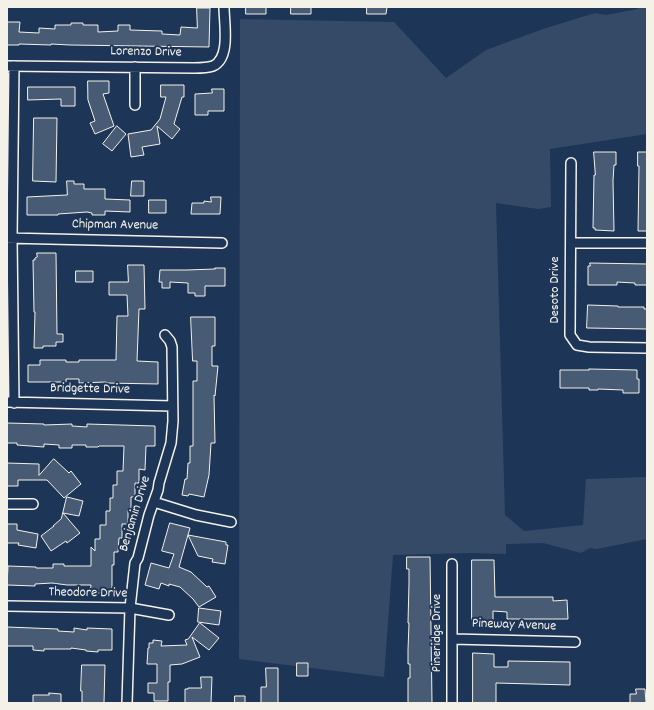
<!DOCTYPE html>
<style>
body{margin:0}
#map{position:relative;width:654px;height:710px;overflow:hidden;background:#1d3557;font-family:Dekko,sans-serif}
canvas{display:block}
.frame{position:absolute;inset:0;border:8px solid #f4f1e8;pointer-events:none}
</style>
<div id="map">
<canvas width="654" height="710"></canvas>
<div class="frame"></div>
</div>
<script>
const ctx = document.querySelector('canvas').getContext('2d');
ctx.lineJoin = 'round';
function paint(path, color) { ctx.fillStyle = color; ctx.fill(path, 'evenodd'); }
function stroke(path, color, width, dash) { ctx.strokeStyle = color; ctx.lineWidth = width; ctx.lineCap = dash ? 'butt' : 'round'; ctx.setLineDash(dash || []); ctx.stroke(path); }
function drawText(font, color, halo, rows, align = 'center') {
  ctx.font = font + ' Dekko,sans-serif'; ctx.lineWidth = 4; ctx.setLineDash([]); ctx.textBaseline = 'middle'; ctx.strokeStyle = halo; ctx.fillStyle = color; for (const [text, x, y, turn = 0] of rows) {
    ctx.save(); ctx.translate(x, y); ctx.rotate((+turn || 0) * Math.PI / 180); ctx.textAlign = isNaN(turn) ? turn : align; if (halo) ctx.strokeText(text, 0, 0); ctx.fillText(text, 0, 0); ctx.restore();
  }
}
const green = new Path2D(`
 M641 7H647V134L550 149 551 207 538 209 496 203 505 515 524 531 583 525 586 479 647 477V539L597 549 590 548 581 553 543 543 506 544V554L471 553 393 555 384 677 239 659 240 19 394 22 446 78 486 50 543 29 595 13 606 15 637 9Z`);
const building = new Path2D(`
 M246 7H266V14H246Z
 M291 7H311V14H291Z
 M367 7H387L386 14H367Z
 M197 8H210L209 47 70 45 51 44V45L19 44V45H7V22H20L19 32 39 33V28L55 29V25H71V23H83V25H98V32L118 31V25H130V30L162 31V34L180 35 181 27 197 28Z
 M88 81H109V93L103 94 114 126 95 134 90 123 95 121 88 100Z
 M161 85H184V97H182L174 124 180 129 172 139 157 126 160 144 142 147 144 155 131 157 128 134 151 130 160 119 166 97H161Z
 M28 87H75V106H61V99L28 100Z
 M212 89H224V111H208V115H195V94L212 93Z
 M34 118H57L56 182 33 181Z
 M117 126 126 134 112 151 103 144Z
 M594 152H616V165H614L613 181 614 231 595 230V228H593L594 175H595Z
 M638 152H647V231H638L639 166H638Z
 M67 181H74V184H84V189H105V199L130 200V212L105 211V215H92V213L87 212 58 214V215H27V197L67 195Z
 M132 181H144V196H131Z
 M211 197H221L220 214H191L192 203H204V201L211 202Z
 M149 200H166V213H149Z
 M37 253H56L57 334H63V342H56V346H43V348H34L35 312H34L33 260H35V258L37 257Z
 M590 263 647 264V285H635V283L617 282V285H588V266H590Z
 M128 265H144L145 309H139L137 361 158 362V384L106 383V382L79 383V379H66V382H28V365H40V360H66V362H79V360H116L117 316H128L127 295H109V282H128Z
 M215 268H225V286H205V296H195V293H188V283L170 282V288H162V282H159L160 270H187L215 269Z
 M76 271H93V282H76Z
 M588 305 618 306V307H644V309H647V329L587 328Z
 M191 317H215V346H212V366H218L215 396 214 395 215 443H211L209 475 204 497 189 494 188 496 182 495 185 479H187L188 463H190V446H193V381H197V361H193Z
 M589 369 637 370V379H639V393H623V390L598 389V390H589V388H560V370H589Z
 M7 423 44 424V425L72 424V426L87 427V424L155 426V446H146L145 470 139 469V483H135V497H131V510H128V524H122V538H119L118 552H114V565H112V593H90L91 585H67L52 583 35 584V586L7 585 8 566 36 567V568H53V564H64V566H91V547L95 551V539H100V525H106V511H110V498H113V485H117V471H123L124 446H99L98 447H86V445H72V448H59V445L44 444V447L17 445V443H7Z
 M54 459 69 473 71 471 81 484 64 498 47 480H18V486H7V463L39 464V475Z
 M67 497 83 501 79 516 63 513 80 533 67 543 66 541 51 551 41 536 54 526H53L61 519Z
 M170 523 190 528 188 535 226 542V545H228L225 564 212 562 213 559 198 556 188 535 179 567 191 572 207 587 209 586 216 597 199 607 193 599 180 587 169 584V586L161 583 159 589 145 585 151 563 169 568 174 554 162 551Z
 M7 524H17V530L38 534 36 548 18 545 19 543H7Z
 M407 557H430L432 703H408V678H410V664H408V650L409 623H408L409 583V569H407Z
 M472 560H494L495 597H553V601L567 600 568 619H507V612L493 611V625H472Z
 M199 608 221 611 219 625 198 622Z
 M200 623 219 638 209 650 192 637 200 657 182 664 170 665V682H168V701H154V693H148V683H157V664H147L148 648H149V643H153V640L162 641 161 646 187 645 185 640 188 639Z
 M7 627 58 629V631L74 632V628L87 630V628L112 629V650H98V652L86 651V650L71 648V649H44V651L33 650V646H7Z
 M473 653 494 654V667H508V661L570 662V685L496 683V703H473Z
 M297 663H308V676H297Z
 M82 665H105L104 703H82V691H81Z
 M266 668H278V703H261V687H266Z
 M201 677H212L211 703H185V689H188V688H201Z
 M636 689H645L646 703H630V694H636Z
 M49 693 61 694V703H33V695H49Z
 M235 696H245V703H235Z`);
const street = new Path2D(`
 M7 66 194 68C200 68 207 68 213 66 231 58 224 23 224 7
 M135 105V67
 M571 163 570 335 577 345 589 347 647 348
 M7 238 222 243
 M571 243H647
 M7 402 172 406
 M14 403 12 238 14 66
 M154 502 196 515 231 522
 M7 504H33
 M452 564V703
 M7 606 130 608 169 615
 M452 639 575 642
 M127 703 130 608 135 563 138 558 149 515 158 490 159 483 171 443 173 421 172 347 170 341 165 335`);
const streetNames = [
 ["Lorenzo Drive",146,53,1],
 ["Chipman Avenue",115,226,1],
 ["Desoto Drive",556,290,-90],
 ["Bridgette Drive",90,390,1],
 ["Benjamin Drive",136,514,-73],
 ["Theodore Drive",88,594,1],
 ["Pineway Avenue",514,626,2],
 ["Pineridge Drive",438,633,-90]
];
paint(green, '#354a67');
paint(building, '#485b74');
stroke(building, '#f4f1e8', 1);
stroke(street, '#f4f1e8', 12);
stroke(street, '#1d3557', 9);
drawText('14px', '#f4f1e8', '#1d3557', streetNames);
</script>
